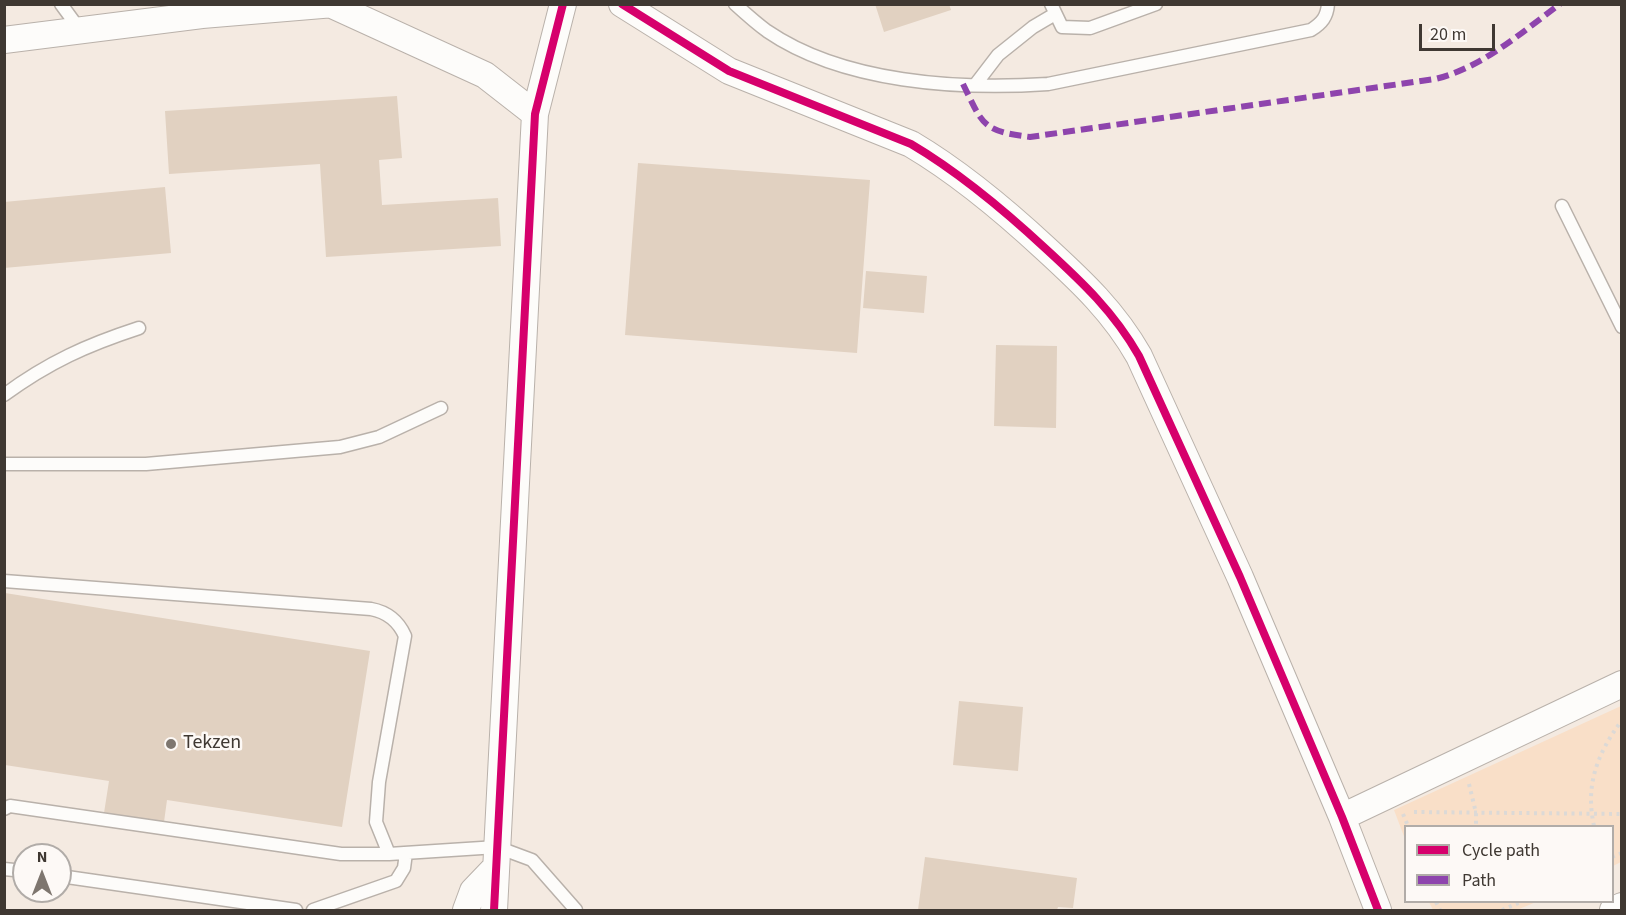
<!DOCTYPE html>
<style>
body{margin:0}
#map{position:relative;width:1626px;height:915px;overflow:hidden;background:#f4eae1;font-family:"Source Sans 3",sans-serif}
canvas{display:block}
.frame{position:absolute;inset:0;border:6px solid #3f3832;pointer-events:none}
.legend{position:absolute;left:1404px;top:825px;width:210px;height:78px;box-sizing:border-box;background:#fdf9f6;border:2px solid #b1aca8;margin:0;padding:8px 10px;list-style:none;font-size:18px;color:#3f3832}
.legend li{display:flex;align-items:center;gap:12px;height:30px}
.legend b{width:30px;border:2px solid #b1aca8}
.north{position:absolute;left:12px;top:843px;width:60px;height:60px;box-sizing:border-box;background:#fdf9f6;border:2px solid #b1aca8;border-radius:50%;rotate:0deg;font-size:16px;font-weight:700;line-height:24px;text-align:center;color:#3f3832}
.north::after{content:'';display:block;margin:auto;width:21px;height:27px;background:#7e766f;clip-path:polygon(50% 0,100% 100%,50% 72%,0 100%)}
.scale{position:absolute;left:1419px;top:24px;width:76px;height:27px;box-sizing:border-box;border:3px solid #3f3832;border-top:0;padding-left:8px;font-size:18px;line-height:21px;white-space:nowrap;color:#3f3832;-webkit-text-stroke:4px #fdf9f6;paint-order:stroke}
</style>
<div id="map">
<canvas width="1626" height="915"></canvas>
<div class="frame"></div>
<ul class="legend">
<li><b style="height:8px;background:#d6006c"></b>Cycle path</li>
<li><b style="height:8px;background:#8e44ad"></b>Path</li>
</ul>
<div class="north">N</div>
<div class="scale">20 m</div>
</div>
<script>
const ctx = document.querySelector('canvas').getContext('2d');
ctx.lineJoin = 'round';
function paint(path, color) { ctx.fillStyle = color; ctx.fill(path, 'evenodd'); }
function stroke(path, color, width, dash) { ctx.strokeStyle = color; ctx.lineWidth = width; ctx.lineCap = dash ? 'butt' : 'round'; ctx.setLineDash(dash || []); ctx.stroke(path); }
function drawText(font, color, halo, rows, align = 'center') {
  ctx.font = font + ' "Source Sans 3",sans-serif'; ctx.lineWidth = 5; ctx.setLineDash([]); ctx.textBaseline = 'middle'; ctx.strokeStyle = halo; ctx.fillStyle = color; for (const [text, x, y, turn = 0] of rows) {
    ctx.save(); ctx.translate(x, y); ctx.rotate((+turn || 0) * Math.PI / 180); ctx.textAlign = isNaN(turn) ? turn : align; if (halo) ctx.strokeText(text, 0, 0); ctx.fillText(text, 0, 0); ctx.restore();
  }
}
const green = new Path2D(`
 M1621 706V862L1613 866 1612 826H1406L1405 839 1394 810Z
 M1429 902H1536L1517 910H1433Z`);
const building = new Path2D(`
 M875 4H949L951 10 884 32Z
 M397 96 402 158 379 160 382 205 498 198 501 246 326 257 320 164 169 174 165 111Z
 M638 163 870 180 857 353 625 335Z
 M165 187 171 253 4 268V202Z
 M866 271 927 276 924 313 863 308Z
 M996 345 1057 346 1056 428 994 426Z
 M5 593 370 651 342 827 167 800 164 822 104 813 109 781 5 765Z
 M959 701 1023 707 1018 771 953 765Z
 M925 857 1077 878 1073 908 1058 907 1057 910H918Z`);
const path = new Path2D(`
 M1469 784 1476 813V826
 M1414 812 1622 814
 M1403 814 1408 826
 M1594 826C1585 785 1597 754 1622 720
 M1612 857 1622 853
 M1436 902 1440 910
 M1502 910 1521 902`);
const service = new Path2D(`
 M61 4 80 30
 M735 4C746 14 756 23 767 31 843 83 959 90 1048 84L1311 30C1322 23 1327 17 1328 4
 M1051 4 1062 27 1090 28 1156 4
 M975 85 998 55 1033 27 1055 14
 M1562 206 1622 327
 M4 395C49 362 87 345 139 328
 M4 464H146L340 447 379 437 441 408
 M4 581 371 609C387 612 398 620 405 636L379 782 376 822 389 854
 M4 809 10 806 341 854H389L497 847 532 860 576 910
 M4 869 24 871
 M60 876 296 910
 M313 910 396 881 404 868 406 853`);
const minor = new Path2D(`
 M622 4 729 71 911 144C960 173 1004 210 1046 249 1082 282 1114 312 1139 356L1240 577 1342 817 1378 910
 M332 5 485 75 535 114
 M4 40 202 15 334 4
 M1342 817 1622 684
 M466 910 473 891 496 867
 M494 910 535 114 563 4
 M1613 910 1622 906`);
const quiet = new Path2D(`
 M963 84C983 125 982 131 1030 137L1435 79C1482 68 1522 32 1560 4`);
const cycleway = new Path2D(`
 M622 4 729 71 911 144C960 173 1004 210 1046 249 1082 282 1114 312 1139 356L1240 577 1342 817 1378 910
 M494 910 535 114 563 4`);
const markers = [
 [171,744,6,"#7e766f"]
];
const poiNames = [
 ["Tekzen",183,744]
];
paint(green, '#f9dfc8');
paint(building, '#e1d1c1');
stroke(service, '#b9b1aa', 15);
stroke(minor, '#b9b1aa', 28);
stroke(path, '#dcd9d6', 4, [3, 4.5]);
stroke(service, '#fdfcfa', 12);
stroke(minor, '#fdfcfa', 26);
stroke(quiet, '#8e44ad', 6, [12, 6]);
stroke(cycleway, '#d6006c', 8);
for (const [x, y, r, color] of markers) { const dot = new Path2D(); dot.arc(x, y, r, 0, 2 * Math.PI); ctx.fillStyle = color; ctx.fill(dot); stroke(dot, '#fdf9f6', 2); }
drawText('20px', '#3f3832', '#fdf9f6', poiNames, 'left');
</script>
